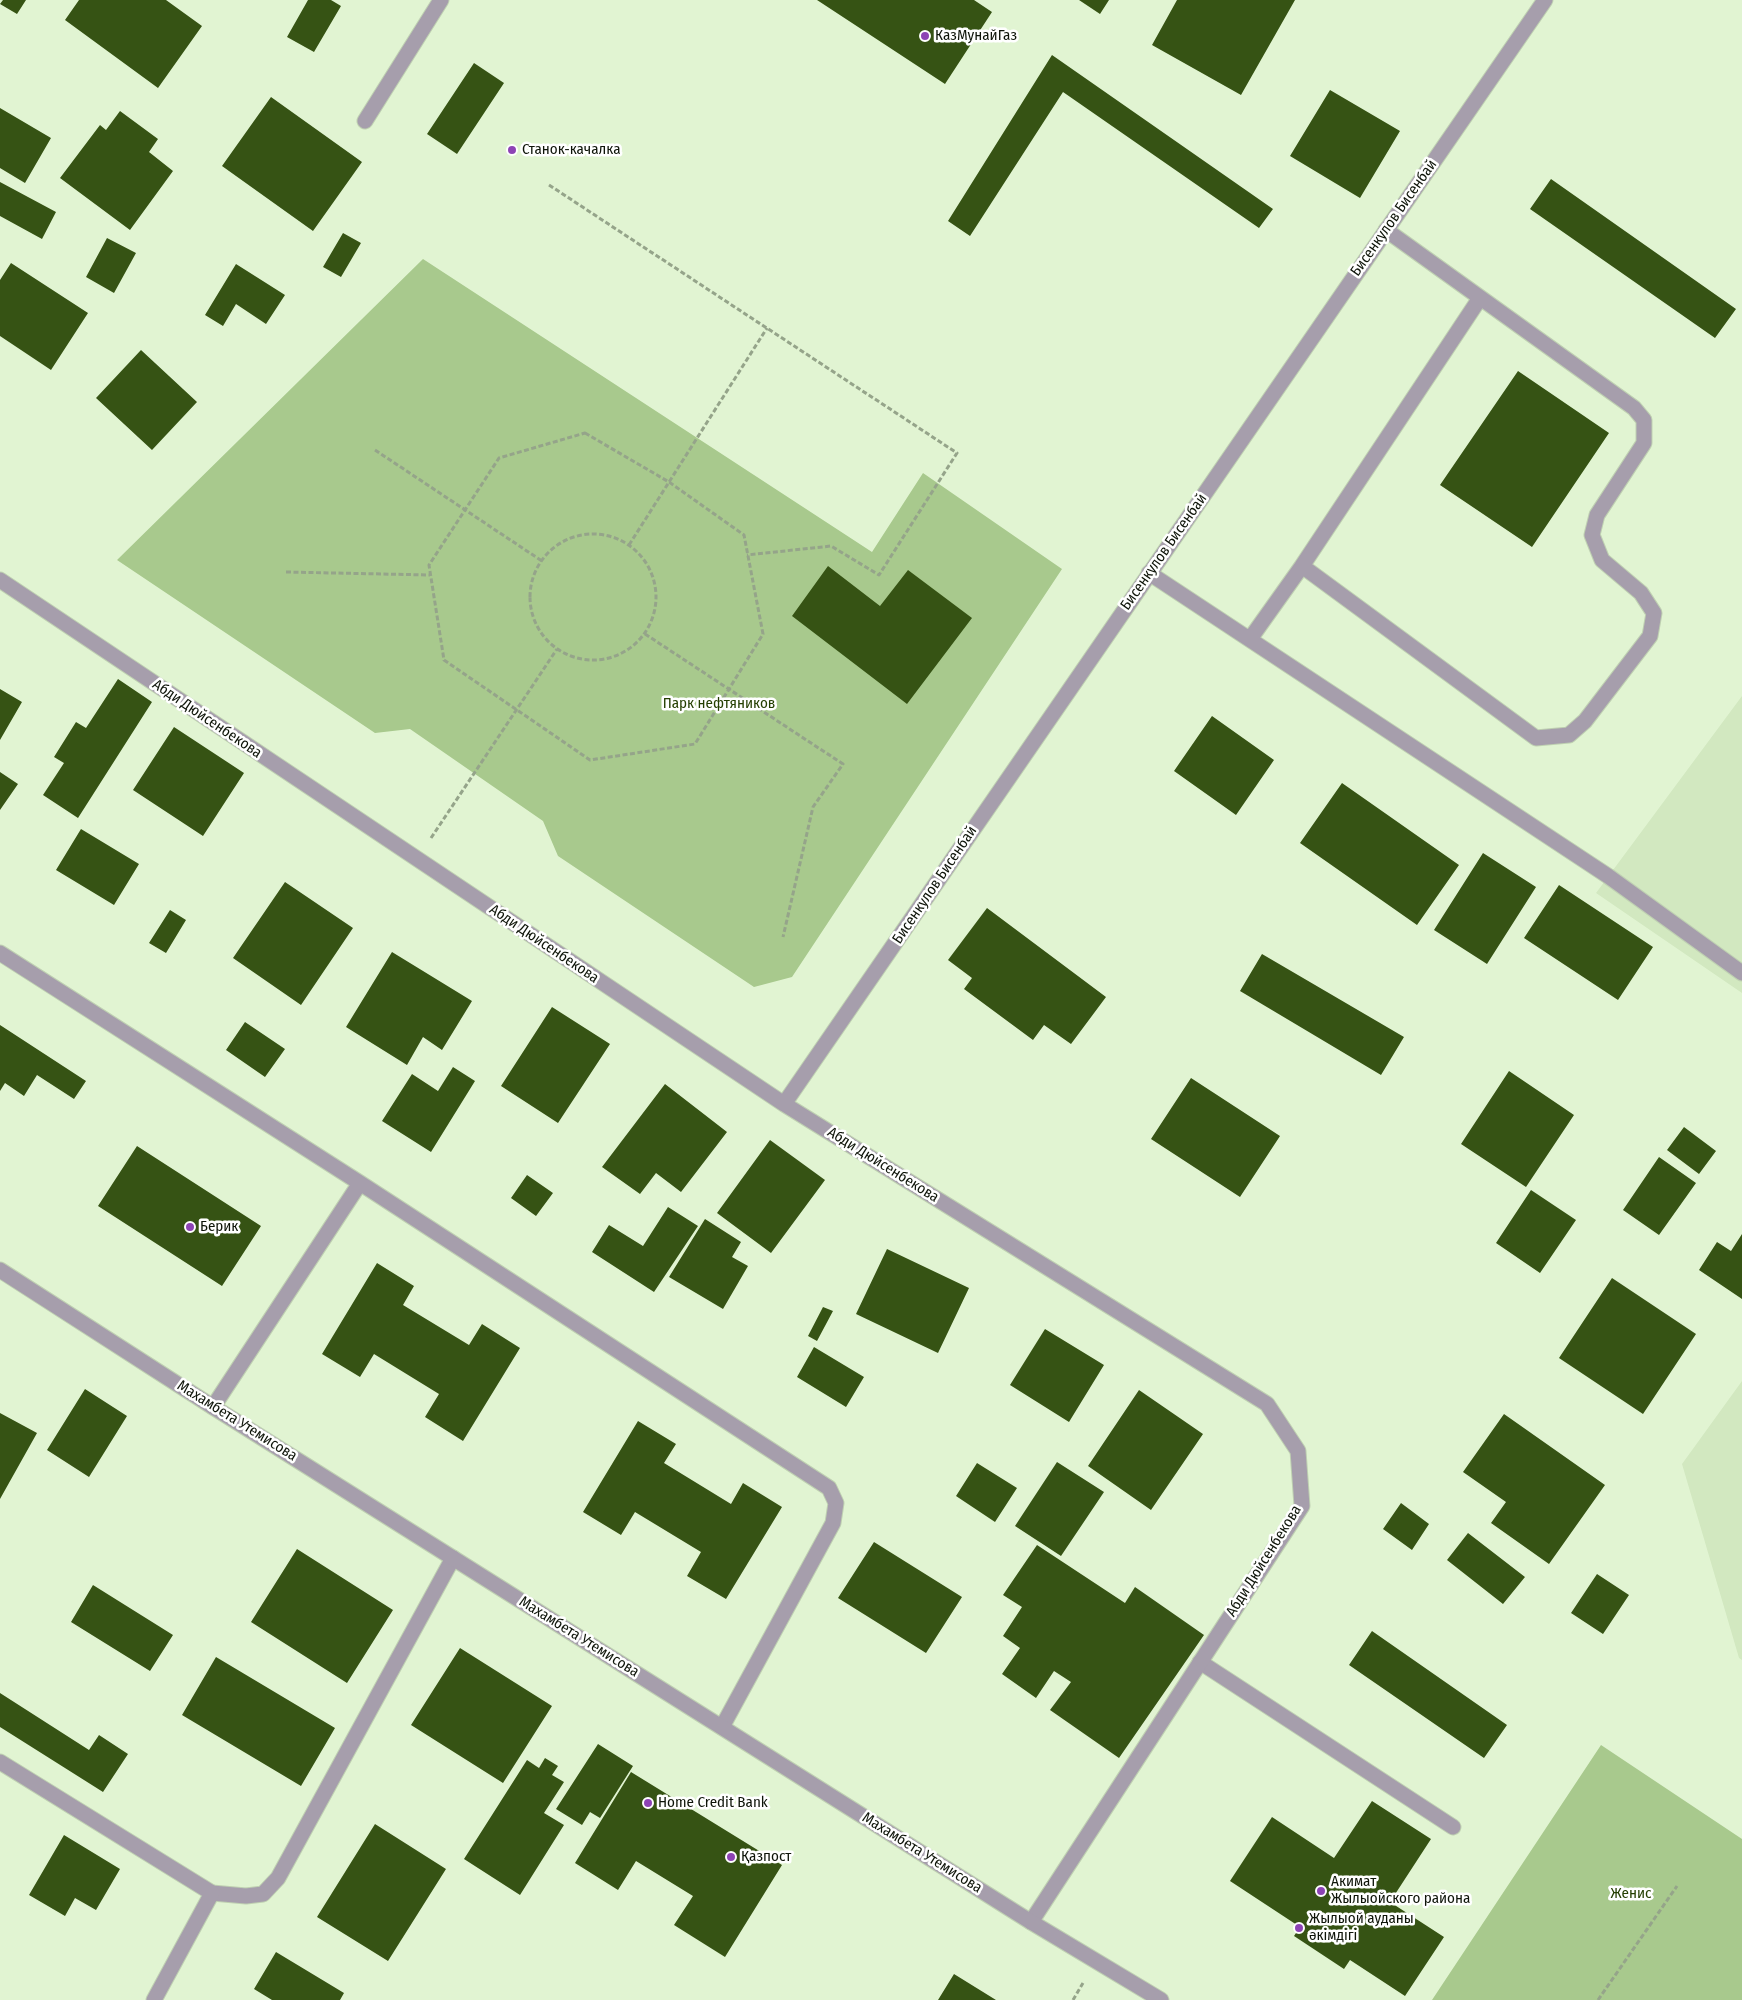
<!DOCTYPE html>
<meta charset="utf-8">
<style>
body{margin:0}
canvas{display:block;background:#e1f4d2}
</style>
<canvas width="1742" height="2000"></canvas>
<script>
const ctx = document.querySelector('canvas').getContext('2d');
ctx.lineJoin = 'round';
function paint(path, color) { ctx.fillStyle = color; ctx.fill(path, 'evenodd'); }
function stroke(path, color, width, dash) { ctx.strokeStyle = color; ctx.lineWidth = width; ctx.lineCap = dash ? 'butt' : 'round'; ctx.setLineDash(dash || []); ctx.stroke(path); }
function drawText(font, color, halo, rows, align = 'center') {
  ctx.font = font + ' "Fira Sans Condensed",sans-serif'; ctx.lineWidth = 5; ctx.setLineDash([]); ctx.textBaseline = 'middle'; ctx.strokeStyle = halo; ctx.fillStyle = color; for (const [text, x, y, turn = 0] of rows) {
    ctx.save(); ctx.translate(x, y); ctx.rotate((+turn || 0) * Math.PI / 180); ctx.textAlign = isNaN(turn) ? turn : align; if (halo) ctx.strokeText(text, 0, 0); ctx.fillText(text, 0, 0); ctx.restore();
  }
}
const built = new Path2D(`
 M1742 696V993L1596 893Z
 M1742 1381V1660L1739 1658 1682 1464Z`);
const green = new Path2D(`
 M423 259 872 552 923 473 1062 569 792 977 754 987 558 856 543 821 410 729 375 733 117 560Z
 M1601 1745 1742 1839V2000H1432Z`);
const building = new Path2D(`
 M3 0H26L17 14 0 4Z
 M79 0H166L202 26 158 88 65 20Z
 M308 0H331L341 6 314 52 287 37Z
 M817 0H974L992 12 945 84Z
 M1079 0H1109L1100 14Z
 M1177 0H1295L1241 95 1152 45Z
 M1052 55 1273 209 1259 228 1063 92 970 236 948 221Z
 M474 63 504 83 457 154 427 134Z
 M1330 90 1400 131 1360 198 1290 156Z
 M271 97 362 162 313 231 222 166Z
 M0 108 51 138 25 183 0 168Z
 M120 111 158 139 149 152 173 171 130 230 60 178 100 125 106 130Z
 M1551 179 1736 309 1715 338 1530 209Z
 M0 182 56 212 42 239 0 216Z
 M343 233 361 243 341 277 323 267Z
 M107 238 136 253 114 293 86 277Z
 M11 263 88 313 51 370 0 336V280Z
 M236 264 285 295 266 324 236 304 223 326 205 315Z
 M141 350 197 402 152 450 96 398Z
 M1518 371 1609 433 1532 547 1440 485Z
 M828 566 880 606 908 570 972 618 907 704 792 616Z
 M118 679 152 702 78 818 43 795 64 763 54 757 76 722 86 728Z
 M0 689 22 702 0 740Z
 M1212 716 1274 760 1236 815 1174 771Z
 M174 727 244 773 203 836 133 790Z
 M0 772 18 784 0 810Z
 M1342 783 1459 865 1417 925 1300 843Z
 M81 829 139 864 114 905 56 870Z
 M1483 853 1536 887 1487 964 1434 930Z
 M285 882 353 928 301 1005 233 958Z
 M1559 885 1653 947 1618 1000 1524 938Z
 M987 908 1106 997 1071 1044 1044 1025 1033 1040 964 989 972 978 948 960Z
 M170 910 186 920 166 953 149 943Z
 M392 952 472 1001 442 1050 423 1037 407 1065 346 1027Z
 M1262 954 1404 1037 1381 1075 1240 991Z
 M552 1007 610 1044 558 1123 501 1086Z
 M245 1022 285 1049 265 1077 226 1050Z
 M0 1025 86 1081 74 1099 37 1075 24 1096 5 1083 0 1091Z
 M453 1067 475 1081 431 1152 382 1121 412 1074 438 1091Z
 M1509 1071 1574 1115 1526 1187 1461 1144Z
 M1191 1078 1280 1136 1240 1197 1151 1139Z
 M665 1084 727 1132 681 1192 656 1173 640 1194 602 1167Z
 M1684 1127 1716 1151 1699 1174 1667 1150Z
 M770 1140 825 1180 771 1253 717 1213Z
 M137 1146 261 1226 222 1286 98 1206Z
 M1659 1157 1696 1183 1659 1235 1623 1210Z
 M527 1175 553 1193 536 1216 511 1198Z
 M1531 1190 1576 1220 1540 1273 1496 1243Z
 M668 1207 698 1226 654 1292 592 1252 609 1225 643 1246Z
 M705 1219 741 1242 732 1257 748 1266 723 1309 669 1277Z
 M1742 1234V1299L1699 1270 1717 1242 1731 1251Z
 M887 1249 969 1288 938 1353 856 1314Z
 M377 1263 414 1286 403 1305 469 1345 482 1324 520 1348 463 1441 425 1417 439 1394 374 1354 360 1377 322 1354Z
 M1612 1278 1696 1334 1643 1414 1559 1358Z
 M823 1307 833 1311 817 1341 808 1336Z
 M1045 1329 1104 1365 1069 1422 1010 1385Z
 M814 1347 864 1377 846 1407 797 1377Z
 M85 1389 127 1416 89 1477 47 1450Z
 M1139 1390 1203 1434 1151 1510 1088 1466Z
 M0 1413 37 1433 0 1499Z
 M1504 1414 1605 1485 1549 1564 1491 1523 1506 1502 1463 1472Z
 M638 1421 676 1444 664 1463 731 1504 743 1483 782 1507 726 1599 687 1576 701 1552 635 1512 621 1535 583 1512Z
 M1057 1462 1104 1492 1061 1556 1015 1526Z
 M977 1463 1017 1488 995 1522 956 1496Z
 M1401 1503 1429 1524 1412 1550 1383 1529Z
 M1468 1533 1525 1577 1503 1604 1447 1560Z
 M874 1542 962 1597 926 1653 838 1598Z
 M1037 1545 1125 1603 1135 1587 1204 1635 1119 1758 1050 1710 1071 1682 1054 1671 1036 1698 1002 1674 1020 1648 1003 1636 1022 1607 1003 1595Z
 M297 1549 393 1610 347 1683 251 1622Z
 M1597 1574 1629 1595 1603 1634 1571 1613Z
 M93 1585 173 1635 150 1671 71 1622Z
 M1372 1631 1507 1725 1484 1758 1349 1665Z
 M460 1648 552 1706 503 1783 411 1725Z
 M216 1657 335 1728 301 1786 182 1715Z
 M0 1693 89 1750 99 1735 128 1754 103 1792 0 1727Z
 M598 1744 633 1766 600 1818 590 1812 582 1825 556 1809Z
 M545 1758 558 1766 552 1775 564 1782 544 1813 564 1825 520 1895 464 1859 527 1760 539 1768Z
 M631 1772 782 1865 725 1957 674 1925 693 1896 636 1861 618 1890 575 1863Z
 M1372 1801 1431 1839 1390 1902 1444 1937 1405 1996 1350 1960 1344 1969 1294 1936 1300 1927 1230 1881 1272 1817 1334 1858Z
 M375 1824 446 1869 388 1961 317 1917Z
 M64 1835 120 1869 96 1910 75 1898 65 1916 29 1895Z
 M276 1952 344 1993 340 2000H272L254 1989Z
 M954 1974 996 2000H938Z`);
const path = new Path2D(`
 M549 185 957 453 879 575 831 546 747 555
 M585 433 669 482 744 535 763 634 695 744 590 760 444 660 429 565 499 458Z
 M375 450 542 561
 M530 597a63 63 0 1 1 126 0a63 63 0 1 1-126 0Z
 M629 545 767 328
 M286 572 430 575
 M645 634 843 764 813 807 783 937
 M431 838 557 649
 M1073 2000 1083 1983
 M1598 2000 1677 1886`);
const service = new Path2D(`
 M365 121 441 0
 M1302 566 1536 738 1569 735 1585 721 1650 636 1654 613 1641 593 1602 560 1592 535 1597 515 1644 443V420L1634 408 1386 230
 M1149 573 1608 876 1742 973
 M1250 639 1302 566 1480 298
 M0 953 360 1183 829 1488 836 1503 833 1523 722 1727
 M213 1407 360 1183
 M1200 1662 1453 1827
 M212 1893 246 1896 263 1894 278 1878 453 1558`);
const minor = new Path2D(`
 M0 580 784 1104 1267 1404 1298 1451 1302 1506 1031 1922
 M784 1104 1545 0
 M0 1762 212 1893 154 2000`);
const tertiary = new Path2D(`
 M0 1270 213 1407 1031 1922 1161 2000`);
const markers = [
 [925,36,5,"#8d43b5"],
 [512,150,5,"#8d43b5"],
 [190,1227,5,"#8d43b5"],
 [648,1803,5,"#8d43b5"],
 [731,1857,5,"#8d43b5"],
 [1321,1891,5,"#8d43b5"],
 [1299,1928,5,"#8d43b5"]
];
const poiNames = [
 ["КазМунайГаз",935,36],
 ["Станок-качалка",522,150],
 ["Берик",200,1227],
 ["Home Credit Bank",658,1803],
 ["Қазпост",741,1857],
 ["Акимат",1331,1882],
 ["Жылыойского района",1331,1899],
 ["Жылыой ауданы",1309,1919],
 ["әкімдігі",1309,1936]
];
const streetNames = [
 ["Бисенкулов Бисенбай",1394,218,-55],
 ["Бисенкулов Бисенбай",1164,552,-55],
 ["Абди Дюйсенбекова",207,719,34],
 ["Бисенкулов Бисенбай",935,885,-56],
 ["Абди Дюйсенбекова",544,944,34],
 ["Абди Дюйсенбекова",883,1165,32],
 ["Махамбета Утемисова",237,1421,32],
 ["Абди Дюйсенбекова",1264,1561,-58],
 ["Махамбета Утемисова",579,1637,32],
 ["Махамбета Утемисова",922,1853,32]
];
const parkNames = [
 ["Парк нефтяников",719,704],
 ["Женис",1631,1894]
];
paint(built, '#d2e8c0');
paint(green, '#a8c98d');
paint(building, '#365314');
stroke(service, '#bfd0b2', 17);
stroke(minor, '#bfd0b2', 17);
stroke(tertiary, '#bfd0b2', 17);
stroke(path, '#95a48a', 3, [5, 2.5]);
stroke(service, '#a69eac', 15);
stroke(minor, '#a69eac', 15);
stroke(tertiary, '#a69eac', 15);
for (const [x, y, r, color] of markers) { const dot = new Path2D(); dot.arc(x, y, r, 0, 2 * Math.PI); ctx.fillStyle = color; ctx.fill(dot); stroke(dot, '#fff', 2); }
drawText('15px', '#0e1409', '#fff', poiNames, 'left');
drawText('15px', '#0e1409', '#fff', streetNames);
drawText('15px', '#253f02', '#fff', parkNames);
</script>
